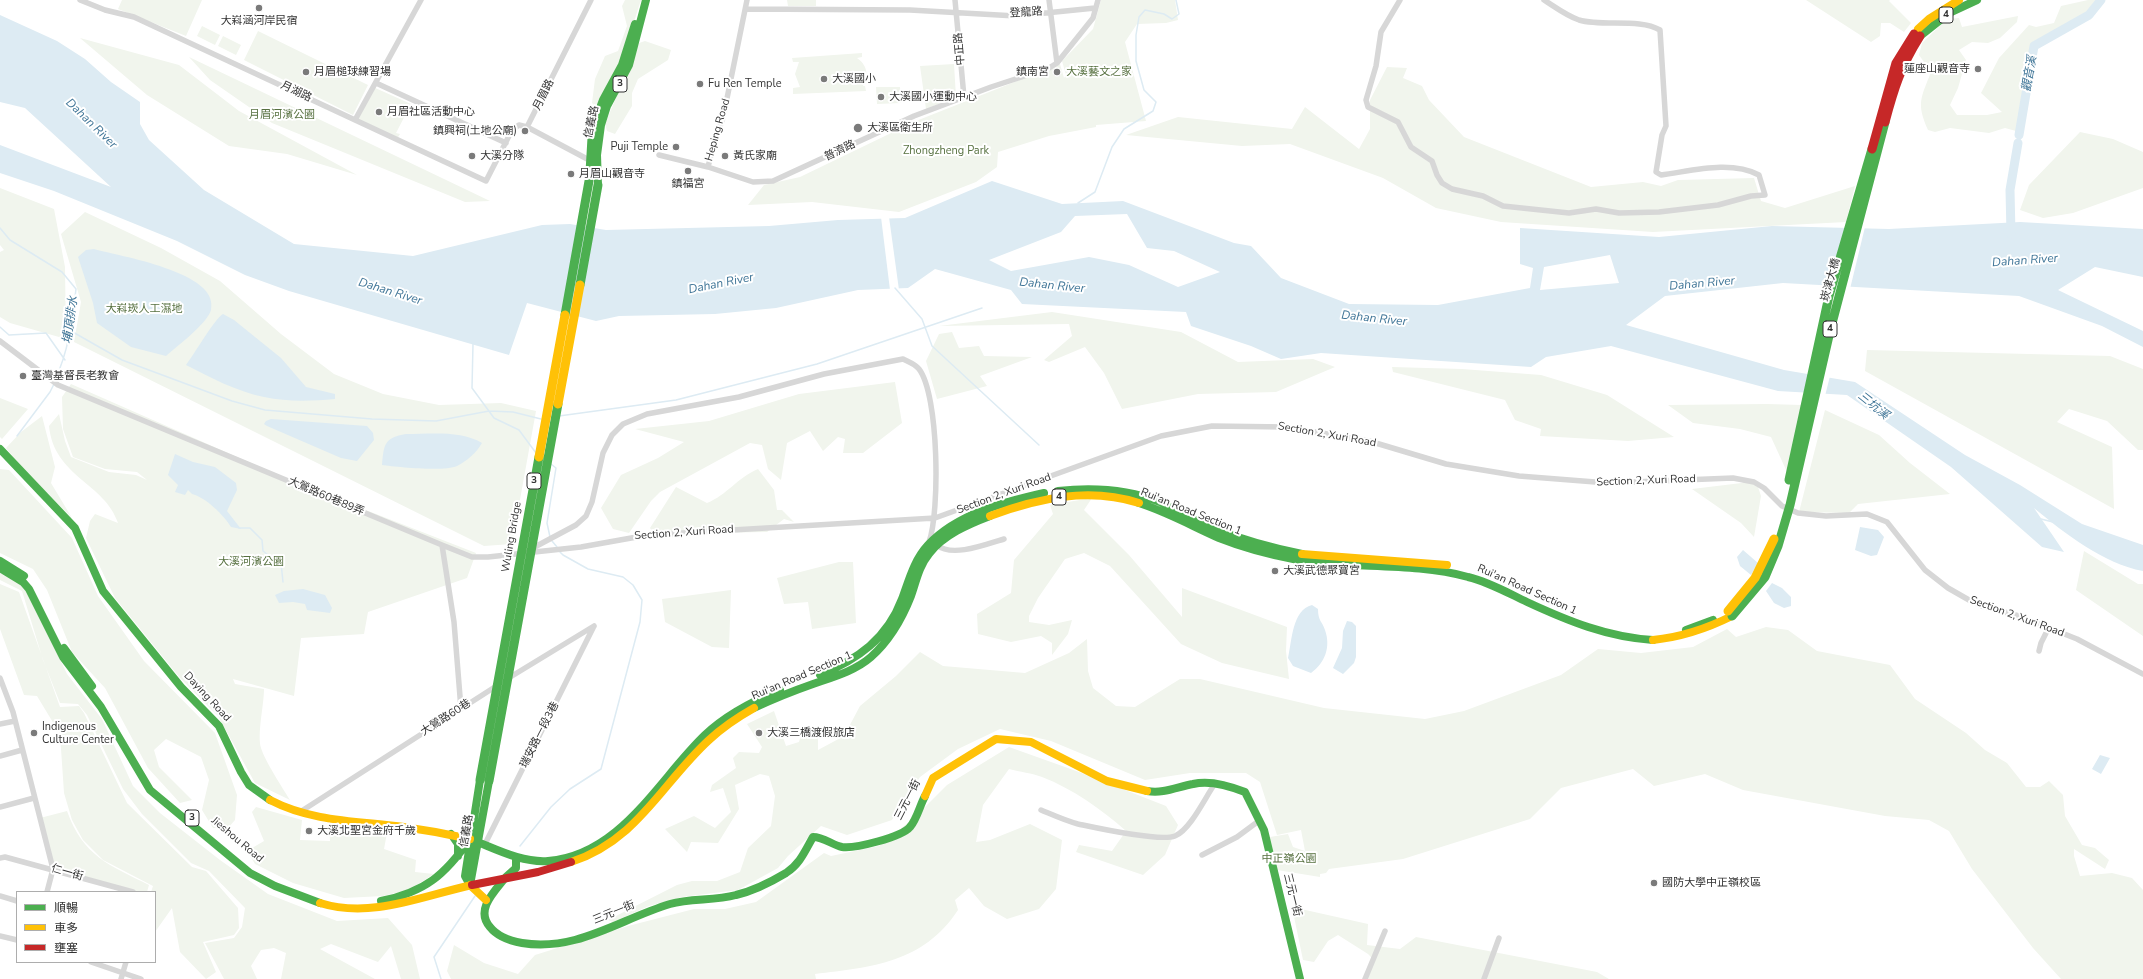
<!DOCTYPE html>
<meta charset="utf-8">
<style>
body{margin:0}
#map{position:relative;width:2143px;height:979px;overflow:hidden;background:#fff;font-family:"Nunito Sans","Noto Sans TC",sans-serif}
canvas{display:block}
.legend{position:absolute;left:16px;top:891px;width:140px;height:72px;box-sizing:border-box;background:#fff;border:1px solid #adadad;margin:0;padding:5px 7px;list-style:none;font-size:12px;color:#333}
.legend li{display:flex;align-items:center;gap:8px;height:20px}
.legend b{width:20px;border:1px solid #adadad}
</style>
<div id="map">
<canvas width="2143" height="979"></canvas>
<ul class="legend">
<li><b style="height:5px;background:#4caf50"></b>順暢</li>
<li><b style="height:5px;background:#ffc107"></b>車多</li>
<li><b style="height:5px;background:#c62828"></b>壅塞</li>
</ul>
</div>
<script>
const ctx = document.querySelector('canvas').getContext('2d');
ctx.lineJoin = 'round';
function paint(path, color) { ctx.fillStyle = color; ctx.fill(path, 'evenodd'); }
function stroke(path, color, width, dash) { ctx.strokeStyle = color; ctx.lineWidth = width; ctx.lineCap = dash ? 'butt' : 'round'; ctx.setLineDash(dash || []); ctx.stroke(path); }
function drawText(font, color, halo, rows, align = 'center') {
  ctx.font = font + ' "Nunito Sans","Noto Sans TC",sans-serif'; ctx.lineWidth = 4; ctx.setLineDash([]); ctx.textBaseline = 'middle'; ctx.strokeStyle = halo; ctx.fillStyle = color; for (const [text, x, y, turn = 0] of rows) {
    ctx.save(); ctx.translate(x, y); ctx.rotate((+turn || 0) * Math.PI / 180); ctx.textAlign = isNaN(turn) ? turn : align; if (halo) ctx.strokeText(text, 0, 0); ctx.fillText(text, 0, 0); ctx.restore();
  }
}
const green = new Path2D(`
 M122 0H202L186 36 118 9Z
 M625 0H641C629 36 620 76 595 106L592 103 595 79 605 56 618 51 627 26 622 6Z
 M787 0H816V6H788Z
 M1101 0H1175L1178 20 1166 23 1137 24 1125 42 1146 121 1096 125V127L1049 136 998 152 997 167 976 182 899 212 812 202 748 205 764 185 800 177 916 121 1060 64 1064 78 1066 75 1062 61 1093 29Z
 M1806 0H1890L1889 1 1911 23 1904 32 1890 23H1881L1880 36 1871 42Z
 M2088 0H2096L2087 13 2031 47 2016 131 2005 128 1989 133 1950 128 1935 132 1928 130C1916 103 1921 98 1931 72L1919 55 1922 43 1947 19 1959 18 1962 27 2018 16 2017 22 2000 38 1988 43 1972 42 1959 50 1966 60 1958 88 1950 105 1957 115H1987L2002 112 1981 93 1999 58 2029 25 2036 27 2054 23 2061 6Z
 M202 26 220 35 215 45 197 36Z
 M258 31 368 85 353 115 244 60Z
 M223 36 241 45 236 55 218 46Z
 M80 38 179 65 239 111 357 175 287 154 229 146 147 95Z
 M645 41 671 50 668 60 638 79 632 93V106L615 134 607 131 605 124 639 43Z
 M862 53V57L857 58C866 64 870 75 863 86H865L866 91 793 94V88L800 87 795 74 799 62H793L792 58Z
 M189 57 490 201 465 202 272 123 210 80Z
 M954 64 956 97 926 109 920 66Z
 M1387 67 1407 68 1403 78 1422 86 1429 100 1464 137 1591 187 1643 182 1661 186 1678 180 1754 178 1761 201 1785 208 1855 186 1846 222 1653 232 1501 222 1436 208 1383 178 1290 144 1242 146 1126 135 1178 117 1292 129 1305 107 1359 149 1370 129V100Z
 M373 87 411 104 396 133 400 134 397 139 355 120Z
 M876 87H900L901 103 877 104Z
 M2080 132 2113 139 2143 152V188L2073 213 2043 218 2020 210 2029 185Z
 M0 188 54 209 65 267 66 339 10 323 0 317V252L4 250 0 245Z
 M85 212 161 248 220 281 281 334 334 374 383 394 439 405 501 403 536 411 512 544 484 546 74 342 81 302 61 234Z
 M1052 312 1181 332 1238 362 1313 359 1335 367 1276 392 1198 394 1122 409 1104 373 1085 347 1049 362 1044 360 1072 336 1069 324 939 326Z
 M952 332 959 348 979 346 984 356 1032 357 980 376 987 386 937 399 926 361 939 334Z
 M1867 350 2110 356 2143 369V450H2138L2107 421 2069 409 2057 422 2112 447 2114 509 1865 371Z
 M1392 367 1462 369 1541 375 1607 395 1674 437 1628 441 1540 436 1541 429 1515 420 1505 400 1393 372Z
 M895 382 902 423 863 453H843L845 439 838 437 823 451 810 431 787 443 781 480 768 469 762 445 750 443 660 492 651 501 629 533 613 529 601 508 621 475 658 458 684 442 635 429 709 421 799 394Z
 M71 384 294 482 476 553 467 578 368 612 364 634 301 638 294 696 233 679 235 684 264 689C264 705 257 734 261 748 265 761 282 787 290 800L255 783 218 716 180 678 115 598 86 538 90 521 95 514 118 523C105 483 54 477 49 426L59 414 65 441 71 457 109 472 136 475 147 480 137 472 105 469 73 457 63 429 62 397Z
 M0 398 28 409 2 439 0 437Z
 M1767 404 1802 405 1787 472 1771 437 1740 429 1693 423 1668 405Z
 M1825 410 1879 435 1910 463 1950 494 1858 504 1849 513 1799 512Z
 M42 416 55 467 51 483 72 518 22 468 6 448 21 432Z
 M0 469 9 470 72 538 98 596 144 661 215 733 237 795 235 820 228 828H213L202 810 209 780 201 757 166 739 154 750 159 767 192 800 180 803 148 768 105 688 72 652 47 590 33 569 0 553Z
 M758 469 774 490 777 510H782L794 522 784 519 767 532 706 533 658 539 650 528 676 487 707 503C727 495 737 478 758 469Z
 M1750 482 1758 487 1761 496 1754 537 1741 523 1692 489Z
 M1092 498 1084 510 1129 555 1182 617V588L1287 627 1286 651 1289 679 1222 663 1181 644 1110 566 1084 553 1065 559 1038 598 1029 616V622L1049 625 1072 620 1068 634 1052 655V643L1041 636 1011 642 978 634 977 614 1011 593 1014 560 1053 514 1050 505Z
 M2084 551 2138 584H2143V636L2076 590Z
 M839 562H853L856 623 812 629 808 602 784 604 777 578Z
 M0 572 25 586 67 674 102 719 133 786 160 813 220 860 268 894 337 921 388 918 412 945 420 979H401L391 946 378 962 331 944 320 949 375 979H281L286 953 274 948 261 950 251 966 257 979H224L205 943 234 938 242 927 245 908 209 871 191 863 142 814 123 789 87 715 78 704 60 703 43 660 22 591 0 580Z
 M0 584 19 592 60 707 79 706 84 713 127 803 192 867 206 871 238 908 239 928 234 935 203 942 216 972 206 979 180 952 172 908 155 932V892H151L153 886 103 860 83 840 72 820 64 793 60 734 37 696 24 695 0 629Z
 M731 590 729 648 712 647 665 622 662 599Z
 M1766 627 1788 630 1817 651 1890 665 1915 699 1966 733 1985 750 2007 763 2026 787H2040L2049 781 2063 795 2065 816 2082 845 2095 848 2109 860 2105 869 2074 849V856L2080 876 2112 873 2132 878 2143 890V979H2061L2033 948 1972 869 1949 831 1929 820 1885 816 1743 790 1705 774 1654 786 1633 769 1561 788 1530 819 1403 859 1329 869 1326 873 1320 874V877L1277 870 1270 837 1288 834 1293 847 1305 851 1301 830 1277 835 1260 782 1246 773H1190L1145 780 1051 741 1000 729 958 749 920 777 892 820 847 835 821 826 788 856 778 868 738 890 682 897 649 906 613 922 608 920 677 885 692 881H717L740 872 748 848 771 826 775 796 769 776 760 774 735 785 739 809 718 843 691 842 687 852 665 829 694 816 715 828 731 812 723 788 710 792 712 785 736 768 733 758 739 752 759 753 762 747 747 724 774 711 786 746 799 742 802 731 818 733V750L844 736 860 706 896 676 920 652 943 666 1025 673 1069 653 1087 639 1088 671 1093 688 1116 706 1135 707 1180 679H1200L1324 708 1425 719 1464 711 1561 675 1598 649 1641 653 1693 647 1727 629 1736 637Z
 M1009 747 1079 772 1166 806 1178 825 1165 855 1143 875 1076 852 1079 845 1112 851 1126 831C1101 809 1073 789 1042 777 1032 773 1020 772 1009 769L983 805 976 842 990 840 1030 824 1062 840 1056 889 1039 909 1007 919 984 906 969 888 955 900 958 910C923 963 872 967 815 974L816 979H451L447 971 454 945 484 963 518 974 535 955 628 926 694 909H725L756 902 824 853 831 856 879 846 914 818 947 785Z
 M256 807 302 820 300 840 330 841 329 825 387 833 384 849 416 860 415 872 434 874 409 890 383 896 344 898 293 883 255 864 247 851 264 841 252 812Z
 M67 811C83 856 109 865 149 885L147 892H135L54 869 40 818Z
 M1292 907 1368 924 1367 945 1400 949 1416 937 1597 972 1609 979H1366L1374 960 1368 954 1338 935 1328 941 1314 962 1303 960Z`);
const water = new Path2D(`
 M0 15 57 41 85 59 111 82 140 102V124L149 140 204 190 294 244 413 256 542 225 570 224 606 230 769 226 838 220 905 218 992 181 1062 204 1123 201 1234 243 1251 246 1281 278 1349 304 1438 305 1530 288 1533 268 1520 264V228L1659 237 1772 226 1889 229 2020 222 2143 229V277L2095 267 2058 290 2143 331V347L2102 326 2019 296 1783 283 1665 296 1626 325 1784 370 1855 382 1965 455 2020 485 2082 524 2143 545V571C2104 564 2064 533 2034 508L2064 552 2042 547 1951 467 1847 395 1778 391 1611 346 1546 357 1531 367 1321 353 1281 359 1251 346 1191 326 1186 312 1022 304 1011 290 935 269 908 288 858 290 776 308 715 314 619 316 596 321 527 303 509 355 289 291 245 275 177 241 54 191 0 173V145L111 187 25 108 0 102ZM1127 214 1147 248 1174 251 1220 272 1178 287 1129 265 1089 257 1011 271 989 260 1061 232 1075 216ZM1610 255 1619 283 1540 290 1544 267Z
 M94 249C118 256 221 272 211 310 207 324 177 346 166 356L131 347 97 323 93 303 78 257 86 250Z
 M223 314 234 320 281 358 306 387 335 394V399C312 401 287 402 264 397 238 392 209 377 186 365 193 356 216 317 223 314Z
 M271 419 367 426 373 433 374 440 357 461 341 458 267 426 264 424 266 421Z
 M406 434C430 434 461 430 482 443 477 452 467 461 457 466 444 472 397 467 382 465 384 444 384 438 406 434Z
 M175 454 193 462 215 467 236 483 237 490 227 511 241 529 231 527C224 515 205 497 192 494L188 490 185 495 175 492 178 485 168 475Z
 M1860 527 1878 530 1884 537 1877 555 1871 556 1855 550Z
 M1743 550 1758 563 1751 575 1740 566 1737 557Z
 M1772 583 1782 588 1791 597V606L1784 608 1774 603 1766 591Z
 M303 589 325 595 332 608 330 613 307 610 305 604 293 602 279 603 275 595 284 591Z
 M1312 605 1318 609C1318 621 1322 621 1325 630 1331 647 1325 663 1311 673L1293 666 1288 658C1292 641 1292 610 1312 605Z
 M1347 621 1352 622 1356 626V657L1354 663 1343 674 1333 668 1342 648 1343 631Z
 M2100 755 2110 758 2101 774 2092 769Z`);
const pier = new Path2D(`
 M881 217H889L899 290H890Z
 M1846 226 1865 227 1850 289 1830 288Z
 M1810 372 1830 376 1825 396 1806 395Z`);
const stream = new Path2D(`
 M1078 203 1095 192 1112 147 1124 129 1153 111 1156 102 1144 90 1136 61V35L1139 17 1145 10 1164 14 1172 19 1179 14 1176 0
 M0 228 10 240 62 272 76 289C72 321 69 350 55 380
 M895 288 922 319 932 346 1039 445
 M0 327 9 335 46 333 65 360
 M71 331 122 360 232 401 265 410 372 419 436 421 489 411 513 412 541 419
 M473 344 472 388 494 418 519 430 536 453
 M559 416 676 400 817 364 982 308
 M17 436 50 392 54 384
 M2041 519 2053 522
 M239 528H250L262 540 263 551 268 555 276 557 281 563 283 582
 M550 537 547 523 556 468 551 464
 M552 541 557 547
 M520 846 551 807 570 789 601 769 640 622 642 600 633 585 623 577 588 569 563 555 560 552
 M441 979 434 957 475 896`);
const river = new Path2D(`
 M2019 135 2034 46 2089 15 2101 0
 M2011 234 2010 190 2018 143`);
const street = new Path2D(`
 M80 0 105 10 134 17 486 181 512 130 519 125 527 127
 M955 0 964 97
 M1049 0 1057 63
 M1400 0 1381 32 1376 66 1366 100 1368 107 1398 122 1411 147 1432 161 1437 175 1442 183 1452 189 1483 196 1503 206 1569 213 1596 209 1619 213 1659 212 1718 205 1751 196 1765 195 1759 175C1730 160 1692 171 1661 175L1656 172 1662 135 1666 126 1660 30C1639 18 1603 27 1579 20 1567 16 1555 7 1544 0
 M746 9 910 10 1016 16 1095 8
 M376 83 506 143
 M355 120 421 0
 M659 155 708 167 753 182 773 181 914 116 991 87 1049 68 1057 63 1093 18 1098 0
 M591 161 527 127 591 0
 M708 167 714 143 723 118 747 0
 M0 341 58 385 442 545 454 622 461 709
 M442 545 472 557H488L581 547 648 535 935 518 1161 436 1212 426 1286 427 1369 441 1446 464 1519 476 1608 483 1733 478 1754 482 1764 488 1782 506 1798 513 1826 516 1867 514 1887 522 1925 570 1948 588 1969 600 1982 606 2019 616 2077 639 2143 674
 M937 545C952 558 987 544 1004 539
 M531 549 576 525 586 516 592 502 603 453 612 435 623 424 647 414 739 397 824 374 903 359C909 362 915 364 919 369 939 395 940 512 929 542
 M2039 651 2041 643 2049 627
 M0 678 13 712 53 869 47 892
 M507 679 594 626
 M0 724 15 721
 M0 756 22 750
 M0 807 34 798
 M1041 810C1053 815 1066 821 1078 824 1097 828 1159 842 1175 836 1190 830 1205 798 1214 785
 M300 812 498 685
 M485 844 594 626
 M1202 855 1237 837 1260 820
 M0 858 5 857 133 892
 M0 896 17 901
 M0 936 17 940
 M91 962 141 979
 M121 979 126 962
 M1365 979 1385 931
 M1484 979 1499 938`);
const fast = new Path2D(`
 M1920 36 1949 13 1977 0
 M589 181 592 129 603 100 622 65 635 24
 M598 185 597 155 601 125 607 106 629 65 646 0
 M0 449 75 528 103 591 181 687 219 726 241 772 249 785 270 800
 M1058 491C1093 487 1127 489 1160 502 1178 510 1196 522 1215 529 1243 540 1273 548 1302 554
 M1139 503C1167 512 1192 526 1219 538 1244 548 1271 555 1298 560 1354 569 1413 562 1468 577 1489 582 1508 593 1527 602 1568 621 1607 637 1653 640
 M0 561 24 576
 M0 568 23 582 29 589 63 657 101 707 150 790 250 873 275 886 320 903
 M1686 630 1713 620
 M64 648 92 686
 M820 675C858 659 887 639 902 599 909 580 914 560 928 545 957 514 1004 502 1044 493
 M754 708C773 699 793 691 813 684 833 677 855 671 871 657 889 641 902 619 911 596 916 582 919 566 929 554 943 535 969 524 990 516
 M1147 791C1163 794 1177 787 1193 784 1209 780 1230 786 1245 792L1264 830 1300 979
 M451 834 458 844V856
 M470 839C494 848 521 863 548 861 621 855 658 780 705 735 726 715 753 701 780 690
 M506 877 516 868V857
 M505 878C494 892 475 910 490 927 497 936 511 941 522 943 577 952 620 919 670 904 691 898 714 901 736 895 753 891 771 882 786 873 800 864 805 851 813 837 824 837 832 845 842 847 854 849 902 837 910 827 917 819 920 805 925 796
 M470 885 465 876 480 780
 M470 885 489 781
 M381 901C425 892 445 875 470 839`);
const slow = new Path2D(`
 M1918 29 1929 19 1959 0
 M990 516C1038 498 1089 487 1139 503
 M1302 554 1447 565
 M1653 640C1682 637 1706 629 1732 616
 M925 796 933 778 996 739 1031 742 1107 781 1147 791
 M270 800C312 822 359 821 404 827 426 830 448 834 470 839
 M571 862C638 840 661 784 709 740 723 727 738 717 754 708
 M470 885 486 900
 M320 903C371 919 422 896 472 885`);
const jam = new Path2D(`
 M472 885 538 872 571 862`);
const fastBridge = new Path2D(`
 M580 285 598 185
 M565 315 589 181
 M1789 480 1829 296 1872 149
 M1732 616 1765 577 1778 546 1790 505 1831 327 1885 122
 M480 780 539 457
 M489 781 558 404`);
const slowBridge = new Path2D(`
 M558 404 580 285
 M539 457 565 315
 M1728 611 1755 578 1774 539`);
const jamBridge = new Path2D(`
 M1885 122C1894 88 1901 66 1920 36
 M1872 149 1896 63 1914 34`);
const markers = [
 [259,8,4,"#7a7a7a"],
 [1978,69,4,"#7a7a7a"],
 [306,72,4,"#7a7a7a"],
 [1057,72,4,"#7a7a7a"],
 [824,79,4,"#7a7a7a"],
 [700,84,4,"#7a7a7a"],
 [881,97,4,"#7a7a7a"],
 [379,112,4,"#7a7a7a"],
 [858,128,5,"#7a7a7a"],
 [525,131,4,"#7a7a7a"],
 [676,147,4,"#7a7a7a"],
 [472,156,4,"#7a7a7a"],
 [725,156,4,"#7a7a7a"],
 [688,171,4,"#7a7a7a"],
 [571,174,4,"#7a7a7a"],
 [23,376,4,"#7a7a7a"],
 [1275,571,4,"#7a7a7a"],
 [34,733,4,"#7a7a7a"],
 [759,733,4,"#7a7a7a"],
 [309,831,4,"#7a7a7a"],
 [1654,883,4,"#7a7a7a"]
];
const shields = [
 [1946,15,14],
 [620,84,14],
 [1830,329,14],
 [534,481,14],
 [1059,497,14],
 [192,818,14]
];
const shieldNames = [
 ["4",1946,15],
 ["3",620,84],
 ["4",1830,329],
 ["3",534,481],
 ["4",1059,497],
 ["3",192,818]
];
const streetNames = [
 ["登龍路",1026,13,-4],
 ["中正路",960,49,-95],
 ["月湖路",296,92,26],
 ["月眉路",544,95,-63],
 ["信義路",592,122,-77],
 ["Heping Road",718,130,-74],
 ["普濟路",840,151,-25],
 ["崁津大橋",1831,280,-75],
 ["Section 2, Xuri Road",1327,435,10],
 ["Section 2, Xuri Road",1646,481,-2],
 ["Section 2, Xuri Road",1004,494,-20],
 ["大鶯路60巷89弄",326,497,23],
 ["Rui'an Road Section 1",1191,512,22],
 ["Section 2, Xuri Road",684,533,-4],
 ["Wuling Bridge",512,537,-80],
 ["Rui'an Road Section 1",1527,590,24],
 ["Section 2, Xuri Road",2017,617,20],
 ["Rui'an Road Section 1",802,676,-23],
 ["Daying Road",207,697,47],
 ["大鶯路60巷",446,718,-33],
 ["瑞安路一段3巷",540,735,-63],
 ["三元一街",908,800,-63],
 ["信義路",467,831,-80],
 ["Jieshou Road",237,840,40],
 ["仁一街",67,873,16],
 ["三元一街",1292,895,76],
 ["三元一街",614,913,-22]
];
const poiNames = [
 ["大嵙涵河岸民宿",259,21,"center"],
 ["蓮座山觀音寺",1970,69,"right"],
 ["月眉槌球練習場",314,72],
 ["鎮南宮",1049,72,"right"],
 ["大溪國小",832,79],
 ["Fu Ren Temple",708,84],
 ["大溪國小運動中心",889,97],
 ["月眉社區活動中心",387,112],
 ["大溪區衛生所",867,128],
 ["鎮興祠(土地公廟)",517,131,"right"],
 ["Puji Temple",668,147,"right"],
 ["大溪分隊",480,156],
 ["黃氏家廟",733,156],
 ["月眉山觀音寺",579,174],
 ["鎮福宮",688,184,"center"],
 ["臺灣基督長老教會",31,376],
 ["大溪武德聚寶宮",1283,571],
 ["Indigenous",42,727],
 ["Culture Center",42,740],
 ["大溪三橋渡假旅店",767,733],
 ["大溪北聖宮金府千歲",317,831],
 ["國防大學中正嶺校區",1662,883]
];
const parkNames = [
 ["大溪藝文之家",1099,72],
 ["月眉河濱公園",282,115],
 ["Zhongzheng Park",946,151],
 ["大嵙崁人工濕地",144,309],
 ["大溪河濱公園",251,562],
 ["中正嶺公園",1289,859]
];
const waterNames = [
 ["觀音溪",2030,74,-80],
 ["Dahan River",91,124,44],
 ["Dahan River",2025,261,-4],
 ["Dahan River",721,284,-11],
 ["Dahan River",1702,284,-5],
 ["Dahan River",1052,286,6],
 ["Dahan River",390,292,17],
 ["Dahan River",1374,319,6],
 ["埔頂排水",71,320,-82],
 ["三坑溪",1873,406,39]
];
paint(green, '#f1f5ed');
paint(water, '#ddebf3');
paint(pier, '#fff');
stroke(stream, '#ddebf3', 1.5);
stroke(river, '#ddebf3', 9);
stroke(street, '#d7d7d7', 5.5);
stroke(fast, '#4caf50', 8);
stroke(slow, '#ffc107', 8);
stroke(jam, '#c62828', 8);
stroke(fastBridge, '#4caf50', 9);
stroke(slowBridge, '#ffc107', 9);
stroke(jamBridge, '#c62828', 9);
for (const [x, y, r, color] of markers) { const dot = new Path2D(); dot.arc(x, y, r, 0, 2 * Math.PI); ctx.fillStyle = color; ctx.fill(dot); stroke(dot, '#fff', 1.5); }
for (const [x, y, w] of shields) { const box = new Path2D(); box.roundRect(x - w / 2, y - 8, w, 16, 3); ctx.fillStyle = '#fff'; ctx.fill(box); stroke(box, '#333', 1); }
drawText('bold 10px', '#333', null, shieldNames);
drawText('11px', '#333', '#fff', streetNames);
drawText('11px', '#333', '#fff', poiNames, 'left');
drawText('11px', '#56703f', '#fff', parkNames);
drawText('italic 12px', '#3f7597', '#fff', waterNames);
</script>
